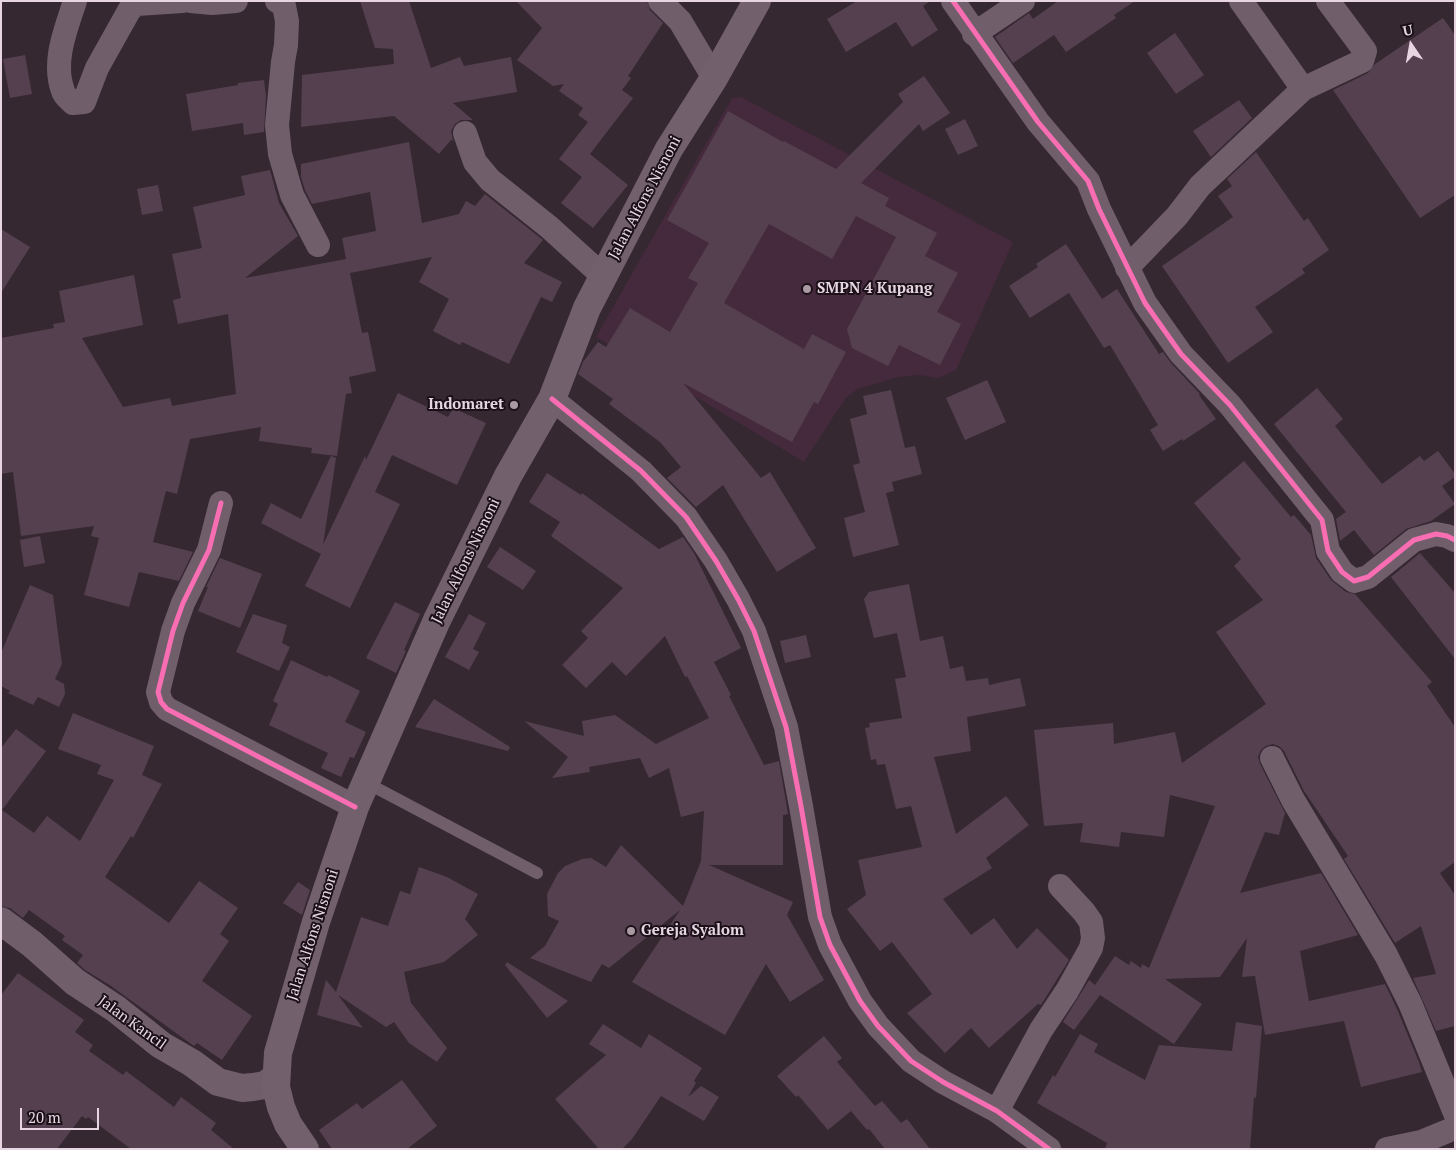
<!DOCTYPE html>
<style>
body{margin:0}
#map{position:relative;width:1456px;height:1150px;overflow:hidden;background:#352831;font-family:"PT Serif",serif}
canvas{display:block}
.frame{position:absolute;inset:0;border:2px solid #e7d6e1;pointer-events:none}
.north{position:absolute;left:1386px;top:20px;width:50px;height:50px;-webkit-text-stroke:4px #1b1018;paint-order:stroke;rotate:348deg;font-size:14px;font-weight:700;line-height:20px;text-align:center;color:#e7d6e1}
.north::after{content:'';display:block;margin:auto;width:18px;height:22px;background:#e7d6e1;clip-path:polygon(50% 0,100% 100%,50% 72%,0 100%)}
.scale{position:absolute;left:20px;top:1108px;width:79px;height:22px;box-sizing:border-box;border:2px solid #e7d6e1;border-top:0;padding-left:6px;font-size:15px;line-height:18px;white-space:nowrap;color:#e7d6e1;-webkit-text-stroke:4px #1b1018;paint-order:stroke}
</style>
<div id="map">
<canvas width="1456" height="1150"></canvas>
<div class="frame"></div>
<div class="north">U</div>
<div class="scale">20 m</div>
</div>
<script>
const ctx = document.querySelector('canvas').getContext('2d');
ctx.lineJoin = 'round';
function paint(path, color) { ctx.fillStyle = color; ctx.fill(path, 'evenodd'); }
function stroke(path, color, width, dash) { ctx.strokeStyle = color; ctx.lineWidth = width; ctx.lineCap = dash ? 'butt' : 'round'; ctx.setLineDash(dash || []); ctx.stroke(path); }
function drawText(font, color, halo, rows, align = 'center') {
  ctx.font = font + ' "PT Serif",serif'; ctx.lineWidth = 4; ctx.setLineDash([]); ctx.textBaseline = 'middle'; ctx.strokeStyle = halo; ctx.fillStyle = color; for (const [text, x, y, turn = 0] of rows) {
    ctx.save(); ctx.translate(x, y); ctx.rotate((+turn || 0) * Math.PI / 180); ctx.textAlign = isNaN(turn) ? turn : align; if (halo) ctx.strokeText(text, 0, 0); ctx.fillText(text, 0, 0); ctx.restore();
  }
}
const built = new Path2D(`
 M741 97 1013 242 956 370 939 378 919 375 898 377 858 389 847 397 835 414 804 462 596 337 732 98Z`);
const building = new Path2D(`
 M360 1H409L431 68 460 57 464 66 511 57 517 92 453 103 473 120H461L455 124 451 131 453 141 451 140 439 154 394 116 301 127 302 75 394 64 393 49 375 48Z
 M516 1H647L650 10 663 23 628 76 631 78 622 90 633 98 590 154 628 185 593 228 561 203 582 177 559 159 588 122 578 115 583 108 559 91 564 84 553 86 517 60 542 28Z
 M857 1H930L923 6 938 30 912 47 896 22 846 52 827 19Z
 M1058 1H1135L1114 15 1116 18 1066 52 1054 35 1013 63 995 37 1029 13 1033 19Z
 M1443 18 1455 35V195L1420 218 1333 90 1368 73 1375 64Z
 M1175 33 1204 75 1176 94 1147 53Z
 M25 55 32 94 10 98 3 59Z
 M924 76 950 113 923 131 919 124 861 183 889 198 885 206 937 233 925 256 958 273 937 312 961 324 940 365 899 345 888 366 852 348 847 329 896 237 856 216 832 259 769 224 724 303 804 349 812 334 846 352 818 404 814 402 792 442 683 383 761 478 770 472 816 548 777 572 723 485 696 507 667 478 681 467 660 442 609 404 613 399 578 374 583 362 598 342 606 347 630 308 670 332 698 283 688 278 709 243 667 220 728 111 783 142 784 141 836 169 903 102 898 94Z
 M264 80 266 96 264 132 244 135 243 123 192 131 186 94 238 85V83Z
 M1239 100 1252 118 1211 157 1193 131Z
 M965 119 978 146 958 155 945 129Z
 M409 142 422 223 459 214 466 201 475 206 485 194 543 240 524 263 562 282 552 302 541 297 509 364 462 342 460 345 433 331 449 299 419 282 432 257 350 273 362 333 368 332 376 371 349 377 352 393 346 394 337 456 311 453 312 448 259 441 261 427 190 439 177 494 166 491 153 542 193 552 179 581 139 572 129 607 84 595 99 538 91 536 94 526 21 536 13 472 1 474V338L54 328 53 324 65 322 59 291 134 275 143 325 82 338 123 407 170 398 172 406 236 394 228 314 178 324 173 300 181 298 172 254 202 248 193 207 245 195 241 176 270 170 279 203 298 236 245 278 346 259 342 238 376 231 370 192 312 204 305 190 301 177V164Z
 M1256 152 1304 221 1308 218 1329 250 1302 269 1305 273 1255 307 1273 332 1228 363 1162 266 1233 217 1218 196 1232 186 1227 179Z
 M158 185 163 211 142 215 137 189Z
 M1 229 30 247 1 293Z
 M1066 244 1102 299 1117 289 1159 354 1163 352 1171 363 1200 394 1199 395 1216 419 1183 441 1182 439 1163 451 1150 430 1158 425 1110 345 1104 348 1069 293 1030 318 1009 286 1038 267 1036 264Z
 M987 380 1006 422 965 440 946 398Z
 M1317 388 1343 419 1335 426 1382 484 1420 456 1424 461 1438 451 1455 474V477L1442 486 1455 504 1431 521 1406 529 1374 555 1354 530 1340 541 1336 519 1346 512 1274 424Z
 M891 390 905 448 915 446 922 474 892 482 894 491 886 493 899 545 853 557 844 518 865 512 853 465 860 463 850 419 867 414 863 396Z
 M398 393 448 417 453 408 486 423 457 485 392 455 375 492 400 504 350 608 305 586 321 554 261 523 271 503 301 519 331 456 336 458 323 545 365 456 366 460Z
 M1244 461 1291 517 1294 515 1311 535 1316 558 1331 580 1346 592 1355 594 1432 682 1427 686 1455 727V862L1440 873 1455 895V1026L1436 1031 1413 978 1436 974 1421 926 1395 943 1344 859 1348 856 1304 791 1284 751 1279 746 1273 744 1266 746 1261 750 1258 757 1260 764 1285 813 1279 835 1265 832 1240 893 1321 873 1358 935 1300 951 1309 1001 1385 984 1397 1009 1419 1062 1422 1072 1361 1087 1344 1021 1265 1035 1255 976 1242 977 1247 938 1220 977 1165 979 1202 1004 1174 1044 1100 995 1074 1030 1063 1022 1089 980 1095 985 1115 956 1129 965 1131 961 1141 968 1142 964 1149 968 1215 806 1170 795 1164 837 1121 832 1119 847 1080 842 1083 823 1044 826 1034 730 1113 723 1114 744 1175 732 1182 763 1266 704 1216 632 1263 600 1234 566 1241 559 1194 503Z
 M547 473 581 495 582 493 659 549 683 537 694 553 741 648 714 662 731 695 729 696 764 765 779 761 788 814 783 815V865H709L793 902 787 915 824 980 790 1002 766 964 725 1035 632 982 680 910 609 968 602 964 591 982 530 958 545 946 559 921 548 916 547 894 558 873 565 866 582 859 591 858 606 867 621 845 683 906 701 861 704 811 681 817 669 768 649 778 640 758 589 767 590 772 552 778 568 757 524 721 584 736 582 721 615 715 656 744 709 718 687 676 685 677 665 636 626 676 612 662 586 688 562 665 588 638 581 631 623 588 551 536 560 522 529 502Z
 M40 536 45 563 24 567 20 540Z
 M500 547 536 571 523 590 487 567Z
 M1420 553 1455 593V659L1391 577Z
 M220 558 262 574 240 628 198 611 208 587H206Z
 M909 584 920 641 943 636 950 669 963 666 966 681 988 678 989 685 1020 678 1026 706 967 717 971 751 934 757 956 834 1006 796 1029 825 986 858 992 868 943 899 971 935 994 918 1017 949 1037 928 1069 960 1041 1005 1038 1004 989 1048 971 1028 945 1053 907 1013 932 994 892 942 880 951 847 909 866 895 858 860 922 847 911 806 896 809 885 764 877 765 876 759 871 760 865 728 870 727 869 723 902 718 895 679 906 677 897 633 874 638 864 599 869 592Z
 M30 585 53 595 62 664 55 679 64 684 65 694 59 707 38 697 33 705 8 693 10 691 1 686V653Z
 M395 602 420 614 404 650 406 651 396 673 366 658Z
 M253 614 287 625 282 643 290 647 279 671 236 652Z
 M469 614 486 623 473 649 479 652 469 670 445 657Z
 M806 635 811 657 785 663 780 641Z
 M291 660 327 677 328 675 360 691 345 722 366 732 354 758 350 757 341 777 321 768 328 753 269 725 278 704 273 701Z
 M434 699 510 747 508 751 415 727Z
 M73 713 154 746 142 775 162 784 133 838 131 836 105 877 169 923 199 881 238 908 220 934 229 941 202 981 252 1016 222 1060 197 1043 194 1046 111 986 85 970 77 963 83 955 62 940 65 936 29 910 23 918 10 908 1 906V748L16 729 46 751 2 810 34 833 47 816 80 841 114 780 97 774 101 765 58 749Z
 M419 867 447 877 478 894 465 919 478 935 444 962 404 972 411 1003 447 1048 437 1062 409 1043 394 1022 386 1027 338 995 363 1028 317 1015 326 980 336 992 361 917 388 926 400 891 410 894Z
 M298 882 310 890 302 915 283 903Z
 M507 962 568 1001 547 1018 505 965Z
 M18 973 84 1020 75 1032 93 1045 89 1051 123 1075 126 1071 174 1107 181 1097 216 1123 211 1130 234 1149H131L88 1117 86 1119 82 1116 57 1149H1V995Z
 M1236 1022 1262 1026 1256 1098 1254 1097 1250 1149H1105L1107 1143 1037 1103 1053 1075 1055 1077 1080 1034 1098 1044 1094 1052 1145 1080 1159 1045 1232 1051Z
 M603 1024 641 1048 649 1034 702 1068 694 1081 696 1083 688 1097 701 1086 719 1097 704 1121 661 1096 632 1139 622 1149H599L555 1099 606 1055 589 1044Z
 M824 1036 842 1058 837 1062 875 1106 882 1101 901 1123 907 1119 930 1149H885L869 1129 867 1130 851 1111 828 1130 798 1095 796 1097 777 1076Z
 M402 1080 437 1126 407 1149H332L319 1130 357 1103 362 1109Z`);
const service = new Path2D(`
 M365 782 537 873`);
const minor = new Path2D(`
 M75 1C66 29 52 62 63 91 64 96 69 99 73 103L84 102 97 68 130 9 137 4 182 1
 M191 1 212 3 236 1
 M277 1H283L287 21 286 45 283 62 277 125 280 154 292 195 318 245
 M660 1 680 21 714 78
 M953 1 1038 122 1088 181 1099 209 1145 303 1181 354 1230 405 1322 520 1328 551 1342 572 1354 581 1368 577 1414 540 1436 534 1447 536 1455 540
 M1241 1 1303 89
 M974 34 1023 1
 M465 133 475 162 490 180 549 227 603 276
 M1127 268 1177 216 1200 186 1303 89 1362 61 1365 51 1328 1
 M552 399 641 471 686 517 716 561 738 599 754 631 786 727 801 806 820 917 830 945 860 1001 878 1026 911 1061 943 1082 997 1111 1049 1149
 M221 503 209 550 183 603 173 631 158 692 161 702 167 709 355 807
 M1272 758 1293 800 1386 955 1410 1003 1455 1113
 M997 1111 1041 1030 1067 991 1091 948 1093 938 1091 922 1084 912 1060 886
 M1387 1149 1421 1142 1455 1128`);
const tertiary = new Path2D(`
 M1 921 32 944 75 982 116 1009 161 1045 192 1063 218 1082 242 1088 253 1087 265 1085 276 1077`);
const secondary = new Path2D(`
 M305 1149 288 1124 281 1107 276 1087 278 1053 316 922 355 807 437 620 508 476 552 399 587 308 669 149 714 78 757 1`);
const cycleway = new Path2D(`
 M953 1 1038 122 1088 181 1099 209 1145 303 1181 354 1230 405 1322 520 1328 551 1342 572 1354 581 1368 577 1414 540 1436 534 1447 536 1455 540
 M552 399 641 471 686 517 716 561 738 599 754 631 786 727 801 806 820 917 830 945 860 1001 878 1026 911 1061 943 1082 997 1111 1049 1149
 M221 503 209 550 183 603 173 631 158 692 161 702 167 709 355 807`);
const markers = [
 [807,289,5,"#a999a3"],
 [514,405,5,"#a999a3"],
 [631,931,5,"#a999a3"]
];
const streetNames = [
 ["Jalan Alfons Nisnoni",645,198,-62],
 ["Jalan Alfons Nisnoni",466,561,-64],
 ["Jalan Alfons Nisnoni",313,935,-72],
 ["Jalan Kancil",132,1023,36]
];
const poiNames = [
 ["SMPN 4 Kupang",817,289],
 ["Indomaret",504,405,"right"],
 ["Gereja Syalom",641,931]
];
paint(built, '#45293d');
paint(building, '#554050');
stroke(service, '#705f6b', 12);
stroke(minor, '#705f6b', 24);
stroke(tertiary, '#705f6b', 28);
stroke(secondary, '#73606d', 28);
stroke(cycleway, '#f96db3', 5);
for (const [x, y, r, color] of markers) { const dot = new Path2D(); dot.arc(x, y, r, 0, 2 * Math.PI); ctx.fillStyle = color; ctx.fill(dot); stroke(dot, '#1b1018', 2); }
drawText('15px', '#e7d6e1', '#1b1018', streetNames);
drawText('bold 15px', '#e7d6e1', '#1b1018', poiNames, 'left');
</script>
